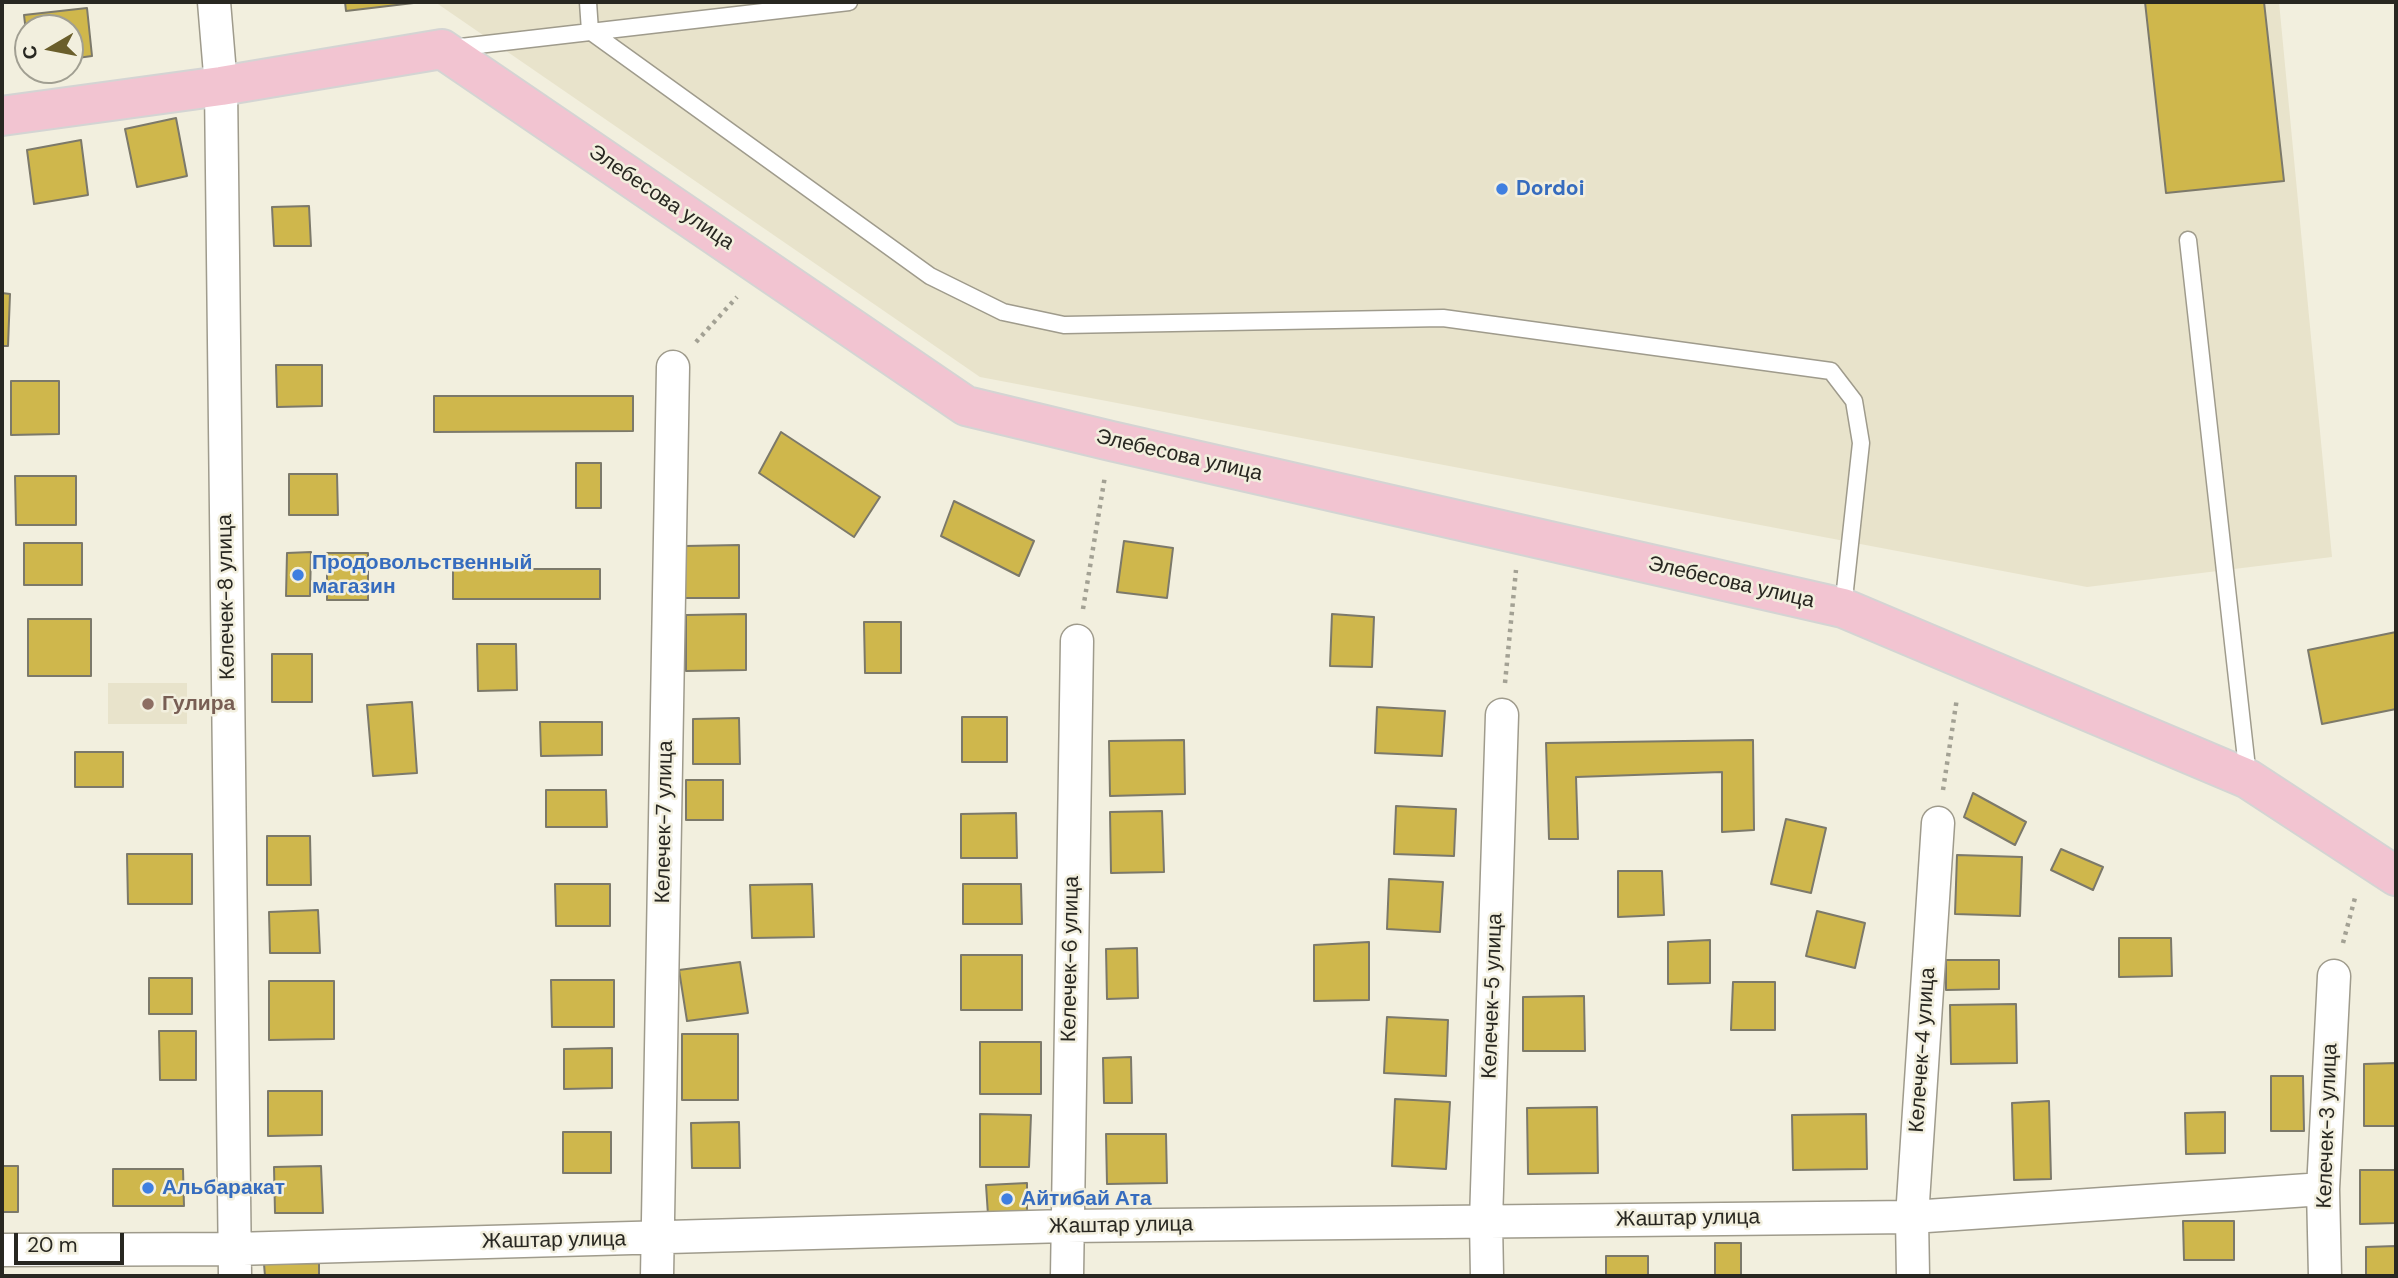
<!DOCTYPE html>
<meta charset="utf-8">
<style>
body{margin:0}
#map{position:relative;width:2398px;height:1278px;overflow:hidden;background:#f2efde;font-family:"DM Sans",sans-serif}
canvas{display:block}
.frame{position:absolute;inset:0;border:4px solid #282721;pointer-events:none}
.north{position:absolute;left:14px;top:14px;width:70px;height:70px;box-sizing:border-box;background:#f2efde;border:2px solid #a19f92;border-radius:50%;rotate:260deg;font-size:19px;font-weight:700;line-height:28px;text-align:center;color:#282721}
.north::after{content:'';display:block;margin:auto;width:24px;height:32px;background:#6a5e2b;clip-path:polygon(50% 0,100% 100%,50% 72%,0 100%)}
.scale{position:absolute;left:14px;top:1233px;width:110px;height:32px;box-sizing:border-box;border:4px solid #282721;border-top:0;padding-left:9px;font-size:21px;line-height:24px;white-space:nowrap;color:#282721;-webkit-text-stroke:5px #f2efde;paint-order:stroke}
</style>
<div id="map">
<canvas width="2398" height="1278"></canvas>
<div class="frame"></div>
<div class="north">С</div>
<div class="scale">20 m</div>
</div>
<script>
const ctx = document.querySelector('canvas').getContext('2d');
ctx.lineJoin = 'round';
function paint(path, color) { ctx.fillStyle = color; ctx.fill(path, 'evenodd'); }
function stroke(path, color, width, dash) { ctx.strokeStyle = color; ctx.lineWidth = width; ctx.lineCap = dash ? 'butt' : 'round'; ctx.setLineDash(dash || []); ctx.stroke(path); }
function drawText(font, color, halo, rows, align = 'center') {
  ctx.font = font + ' "DM Sans",sans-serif'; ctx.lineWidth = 5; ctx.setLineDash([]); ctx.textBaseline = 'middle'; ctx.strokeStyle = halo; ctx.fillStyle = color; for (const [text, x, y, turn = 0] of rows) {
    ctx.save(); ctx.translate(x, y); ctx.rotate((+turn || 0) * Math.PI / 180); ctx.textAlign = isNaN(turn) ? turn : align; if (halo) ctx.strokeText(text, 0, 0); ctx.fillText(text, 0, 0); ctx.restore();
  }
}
const built = new Path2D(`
 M435 2H2279L2332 557 2087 587 980 377Z
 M108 683H187V724H108Z`);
const building = new Path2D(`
 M345 2H422L346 11Z
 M2145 2H2264L2284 181 2166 193Z
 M87 8 92 56 70 59V28H28V49L24 15Z
 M176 118 187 176 137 187 125 129Z
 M81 140 88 195 34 204 27 150Z
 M309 206 311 246H274L272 207Z
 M2 293 10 294 8 346H2Z
 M276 365H322V406L277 407Z
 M11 381H59V434L11 435Z
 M434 396H633V431L434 432Z
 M781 432 880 497 854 537 759 473Z
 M576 463H601V508H576Z
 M289 474H337L338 515H289Z
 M15 476H76V525H16Z
 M954 501 1034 541 1019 576 941 536Z
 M1124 541 1173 548 1167 598 1117 592Z
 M24 543H82V585H24Z
 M739 545V598H685V546Z
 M311 552 310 596H286L287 553Z
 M327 553H368V600H327Z
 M453 569H600V599H453Z
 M746 614V670L686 671V615Z
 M1332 614 1374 617 1372 667 1330 666Z
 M28 619H91V676H28Z
 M864 622H901V673H865Z
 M2396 632V709L2322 724 2308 650Z
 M477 644H516L517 690 478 691Z
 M272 654H312V702H272Z
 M412 702 417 773 373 776 367 705Z
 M1377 707 1445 711 1442 756 1375 753Z
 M962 717H1007V762H962Z
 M739 718 740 764H693V719Z
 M540 722H602V755L541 756Z
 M1184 740 1185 794 1110 796 1109 741Z
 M1753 740 1754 830 1722 832V772L1576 777 1578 839H1549L1546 743Z
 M75 752H123V787H75Z
 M686 780H723V820H686Z
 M546 790H606L607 827H546Z
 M1973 793 2026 822 2015 845 1964 817Z
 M1396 806 1456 809 1454 856 1394 854Z
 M1162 811 1164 872 1111 873 1110 812Z
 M1016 813 1017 858H961V814Z
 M1786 819 1826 828 1811 893 1771 884Z
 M267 836H310L311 885H267Z
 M2061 849 2103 867 2093 890 2051 870Z
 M127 854H192V904H128Z
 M1957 855 2022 857 2020 916 1955 914Z
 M1618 871H1662L1664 915 1618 917Z
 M1389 879 1443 882 1440 932 1387 929Z
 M555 884H610V926H556Z
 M812 884 814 937 752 938 750 885Z
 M963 884H1021L1022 924H963Z
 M318 910 320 953H270L269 912Z
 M1817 911 1865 923 1855 968 1806 956Z
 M2119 938H2171L2172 976 2119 977Z
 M1710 940V983L1668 984V942Z
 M1369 942V1000L1314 1001V945Z
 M1137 948 1138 998 1107 999 1106 949Z
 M961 955H1022V1010H961Z
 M1946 960H1999V989L1946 990Z
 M740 962 748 1013 687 1021 679 970Z
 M149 978H192V1014H149Z
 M551 980H614V1027H552Z
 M269 981H334V1039L269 1040Z
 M1733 982H1775V1030H1731Z
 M1584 996 1585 1051H1523V997Z
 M2016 1004 2017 1063 1951 1064 1950 1005Z
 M1387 1017 1448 1020 1446 1076 1384 1073Z
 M159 1031H196V1080H160Z
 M682 1034H738V1100H682Z
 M980 1042H1041V1094H980Z
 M612 1048V1088L564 1089V1049Z
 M1131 1057 1132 1103H1104L1103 1058Z
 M2396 1063V1126H2364V1064Z
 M2271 1076H2303L2304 1131H2271Z
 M268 1091H322V1135L268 1136Z
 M1395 1099 1450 1102 1446 1169 1392 1166Z
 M2049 1101 2051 1179 2014 1180 2012 1103Z
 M1597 1107 1598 1173 1528 1174 1527 1108Z
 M2225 1112V1153L2186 1154 2185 1113Z
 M980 1114 1031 1115 1029 1167H980Z
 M1866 1114 1867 1169 1793 1170 1792 1115Z
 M739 1122 740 1168H692L691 1123Z
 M563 1132H611V1173H563Z
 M1106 1134H1166L1167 1183 1107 1184Z
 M2 1166H18V1212H2Z
 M321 1166 323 1213H275L274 1167Z
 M113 1169H183L184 1206H113Z
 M2360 1170H2396V1223L2360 1224Z
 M1027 1183V1213L988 1215 986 1185Z
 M2183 1221H2234V1260H2184Z
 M1715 1243H1741V1276H1715Z
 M2396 1246V1276H2366V1247Z
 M1606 1256H1648V1276H1606Z
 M319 1263V1276H265L264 1264Z`);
const path = new Path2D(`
 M696 342 737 297
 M1083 609 1105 476
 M1505 683 1516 570
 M1943 790 1957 698
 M2343 943 2356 894`);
const service = new Path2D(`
 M588 2 590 31 930 276 1003 312 1064 325 1443 318 1831 371 1854 401 1861 443 1843 608
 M452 48 849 2
 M2188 240 2248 777`);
const minor = new Path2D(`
 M214 2 221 86 235 1276
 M2 1250 234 1249 1066 1226 1912 1217 2323 1189
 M657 1276 673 367
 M1067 1276 1077 641
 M1487 1276 1486 1221 1502 715
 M1913 1276 1912 1217 1938 823
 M2325 1276 2323 1189 2334 976`);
const primary = new Path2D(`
 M2 116 221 86 442 49 966 406 1111 441 1843 608 2248 779 2396 876`);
const markers = [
 [1502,189,7,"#3f7fe0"],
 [298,575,7,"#3f7fe0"],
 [148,704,7,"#8d6e63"],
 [148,1188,7,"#3f7fe0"],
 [1007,1199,7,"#3f7fe0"]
];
const shopNames = [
 ["Dordoi",1516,189],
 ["Продовольственный",312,563],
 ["магазин",312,587],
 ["Альбаракат",162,1188],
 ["Айтибай Ата",1021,1199]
];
const streetNames = [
 ["Элебесова улица",661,198,34],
 ["Элебесова улица",1179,456,13],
 ["Элебесова улица",1731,583,13],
 ["Келечек-8 улица",227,597,-91],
 ["Келечек-7 улица",665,822,-89],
 ["Келечек-6 улица",1071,959,-89],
 ["Келечек-5 улица",1493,996,-88],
 ["Келечек-4 улица",1923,1050,-86],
 ["Келечек-3 улица",2328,1126,-88],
 ["Жаштар улица",1688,1219,-1],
 ["Жаштар улица",1121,1226,-1],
 ["Жаштар улица",554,1241,-1]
];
const educationNames = [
 ["Гулира",162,704]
];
paint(built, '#e8e3cb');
paint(building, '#cfb74c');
stroke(building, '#7c796a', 2);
stroke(service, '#9f9b8c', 19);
stroke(minor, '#9f9b8c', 35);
stroke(primary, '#d4d4d3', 42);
stroke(path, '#a3a194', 4.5, [3.5, 5]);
stroke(service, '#fff', 16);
stroke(minor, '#fff', 32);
stroke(primary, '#f2c4d1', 38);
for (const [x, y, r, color] of markers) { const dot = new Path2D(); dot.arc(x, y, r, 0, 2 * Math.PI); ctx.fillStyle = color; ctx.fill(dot); stroke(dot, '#f2efde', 2.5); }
drawText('bold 21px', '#366cbe', '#f2efde', shopNames, 'left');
drawText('21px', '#282721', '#f2efde', streetNames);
drawText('bold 21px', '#785e54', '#f2efde', educationNames, 'left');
</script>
